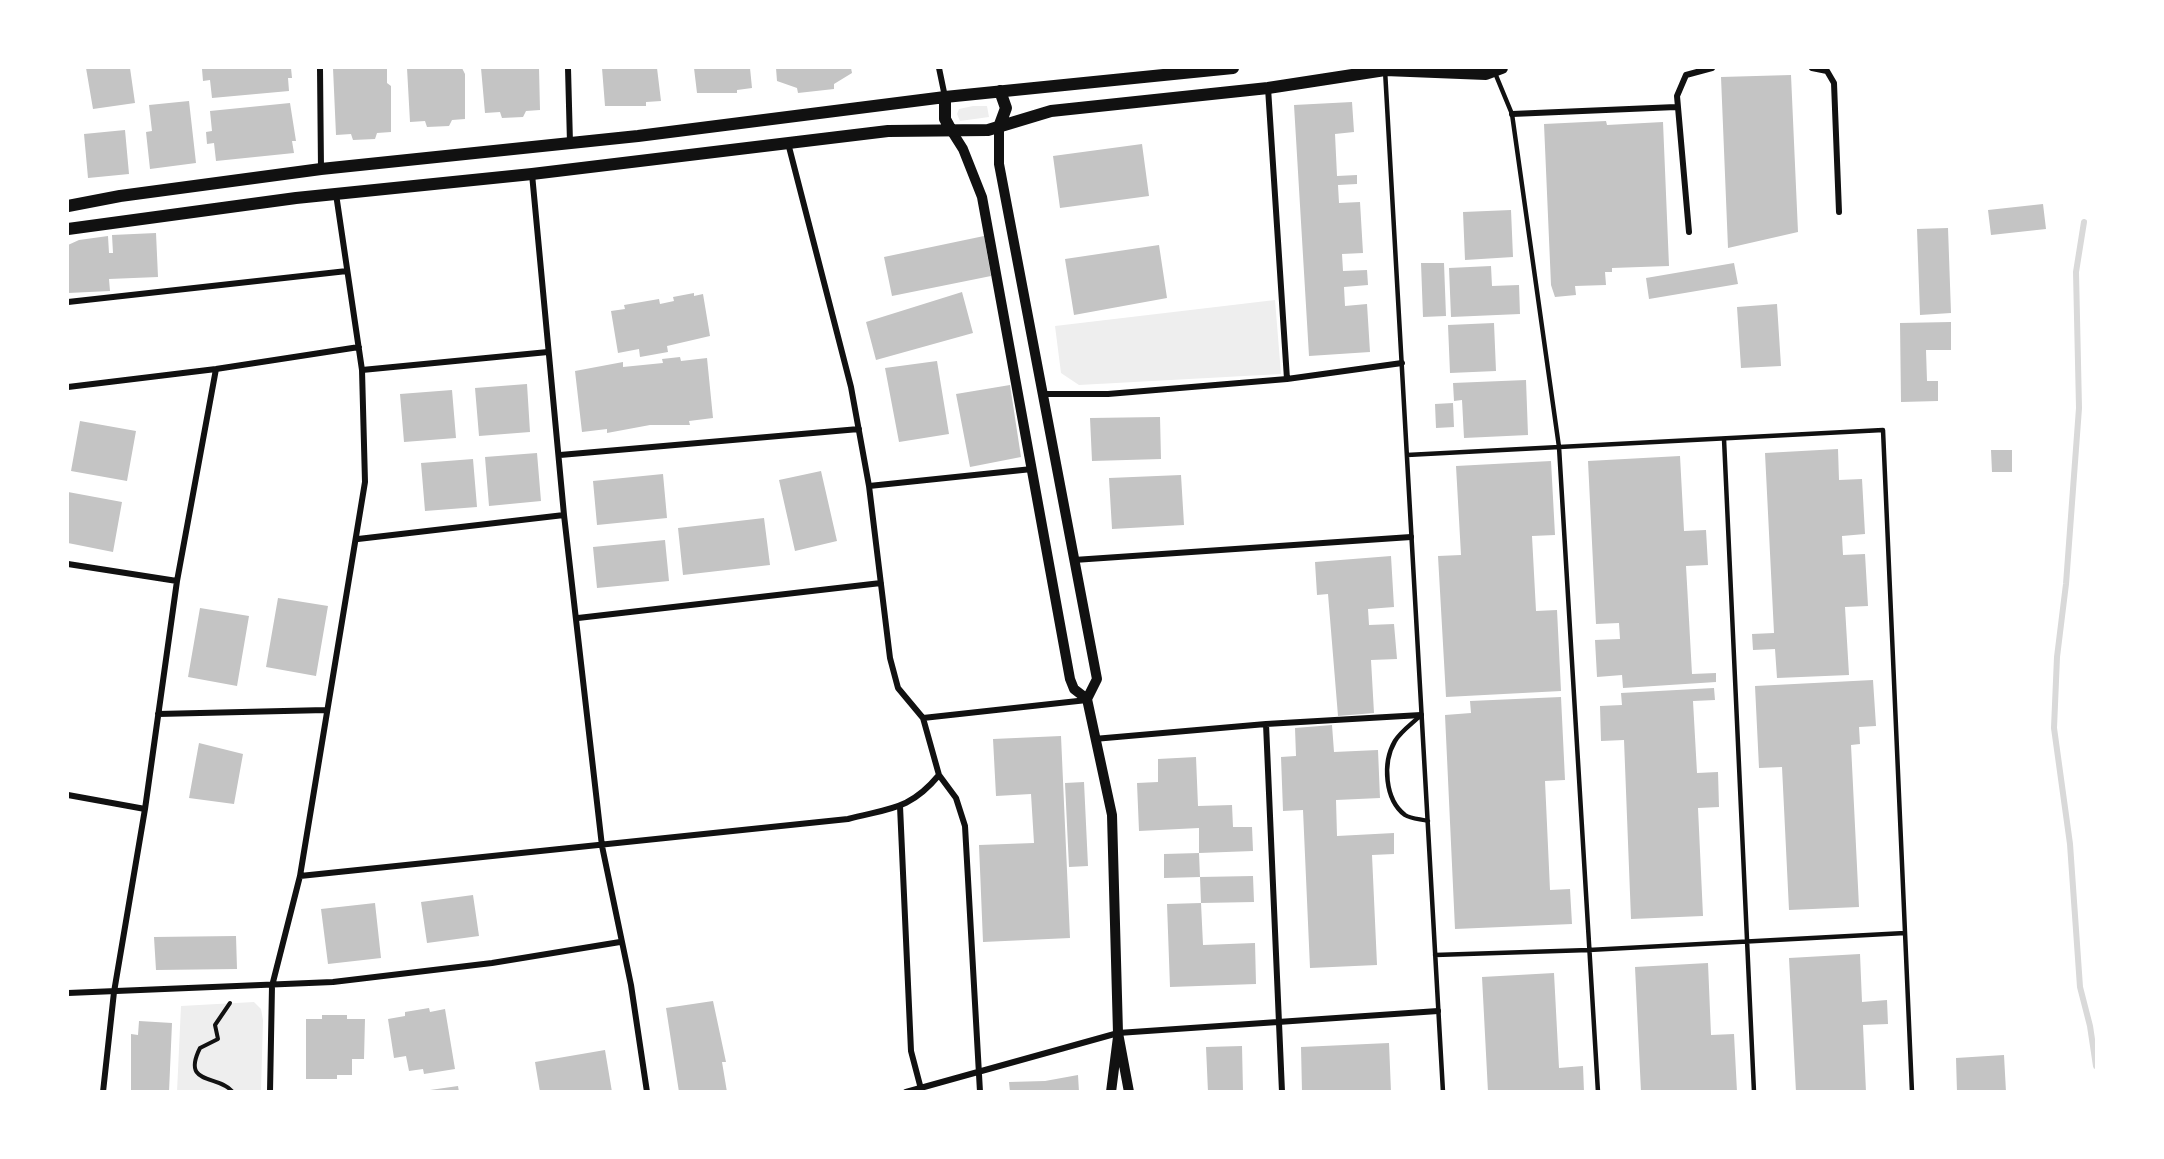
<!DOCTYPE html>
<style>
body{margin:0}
#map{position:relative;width:2164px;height:1159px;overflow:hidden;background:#fff;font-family:"Open Sans",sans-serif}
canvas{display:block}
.frame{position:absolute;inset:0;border:69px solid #fff;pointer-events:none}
</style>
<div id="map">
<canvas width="2164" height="1159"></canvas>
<div class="frame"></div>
</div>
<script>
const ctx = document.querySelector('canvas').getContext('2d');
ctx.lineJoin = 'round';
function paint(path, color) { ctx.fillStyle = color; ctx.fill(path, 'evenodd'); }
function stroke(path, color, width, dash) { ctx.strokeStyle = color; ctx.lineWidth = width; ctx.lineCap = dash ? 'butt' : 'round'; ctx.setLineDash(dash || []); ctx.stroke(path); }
const green = new Path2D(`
 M973 106H987L989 117 960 121 957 114 959 109Z
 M1275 300 1281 374 1079 385 1061 373 1055 326Z
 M254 1002 261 1009 263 1020 261 1091 177 1092 181 1006Z`);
const stream = new Path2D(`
 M2084 222 2076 272 2079 408 2066 584 2057 657 2054 728 2070 844 2080 987 2090 1026 2096 1066`);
const building = new Path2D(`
 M86 68H130L135 103 93 109Z
 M209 68H291L292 78H288L289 91 212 98 210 80 203 81 202 69Z
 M333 68H387V83L391 86V132L377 133 375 139 353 140 351 134 336 135Z
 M407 68H462L465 74V119L452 120 449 126 427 127 425 121 410 122Z
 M481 68H539L540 110 526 111 523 117 502 118 500 112 485 113Z
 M602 68H657L661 101 646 102V106H605Z
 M694 68H750L752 88 737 90V93H697Z
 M776 68H851L852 73 834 84V89L798 93 797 88 777 81Z
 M1791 75 1798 232 1728 248 1721 77Z
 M189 101 196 163 150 169 146 132 152 131 149 105Z
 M1352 102 1354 132 1335 134 1337 176 1357 175V184L1338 185 1339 203 1360 202 1363 253 1342 254 1343 271 1367 270 1368 285 1344 287 1345 306 1367 304 1370 352 1309 356 1294 105Z
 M290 103 296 141H292L294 153 216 161 214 143 207 144 206 132 212 131 210 111Z
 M1606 121 1607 125 1663 122 1669 266 1612 268V272H1605L1606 285 1575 286 1576 295 1555 297 1551 285 1544 124Z
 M125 130 129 174 88 178 84 134Z
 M1142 144 1149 196 1060 208 1053 156Z
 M2043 204 2046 229 1991 235 1988 210Z
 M1511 210 1513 257 1465 260 1463 212Z
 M1948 228 1951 313 1920 315 1917 229Z
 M156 233 158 277 109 279 110 291 68 293V245L79 240 108 236 109 253H113L112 235Z
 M984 236 991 276 892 296 884 257Z
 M1159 245 1167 298 1074 315 1065 259Z
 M1421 263H1444L1446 316 1423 317Z
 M1734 263 1738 284 1649 299 1646 278Z
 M1491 266 1492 286 1519 285 1520 314 1451 317 1449 268Z
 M962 292 973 333 876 360 866 322Z
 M694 293V296L703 294 710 336 667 346 668 352 640 357 639 349 618 353 611 311 625 309 624 305 659 299 660 304 674 301 673 297Z
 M1777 304 1781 366 1741 368 1737 307Z
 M1951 322V350H1926L1927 381H1938V401L1901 402 1900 323Z
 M1494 323 1496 371 1450 373 1448 325Z
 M680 357 681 361 707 358 713 418 689 421 690 425H650L607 433V429L582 432 575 371 623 362V367L663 363 662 359Z
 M937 361 949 434 899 442 885 368Z
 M1526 380 1528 435 1464 438 1462 400 1454 401 1453 383Z
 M527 384 530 432 479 436 475 388Z
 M1010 385 1021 457 970 467 956 394Z
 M452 390 456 438 404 442 400 394Z
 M1453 403 1454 427 1436 428 1435 404Z
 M1160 417 1161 459 1092 461 1090 418Z
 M80 421 136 431 127 481 71 471Z
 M1838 449 1839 480 1862 479 1865 534 1842 536 1843 555 1865 554 1868 606 1845 607 1849 675 1777 678 1775 649 1753 650 1752 634 1774 633 1765 453Z
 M1991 450H2012V472H1992Z
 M537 453 541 501 489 506 485 457Z
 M1680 456 1684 531 1706 530 1708 565 1686 566 1692 674 1716 673V682L1623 688 1622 675 1597 677 1595 640 1620 639 1619 623 1596 624 1588 461Z
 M473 459 477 507 425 511 421 463Z
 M1551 461 1555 535 1532 536 1536 611 1557 610 1561 691 1446 697 1438 556 1461 555 1456 466Z
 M821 471 837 541 795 551 779 480Z
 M663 474 667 518 597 525 593 481Z
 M1181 475 1184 525 1112 529 1109 478Z
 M68 492 122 502 113 552 68 543Z
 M764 518 770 565 683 575 678 528Z
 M665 540 669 581 597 588 593 547Z
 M1391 556 1394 607 1368 609 1369 625 1394 624 1397 659 1371 660 1374 713 1338 716 1328 594 1317 595 1315 562Z
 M278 598 328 606 316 676 266 667Z
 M200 608 249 616 237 686 188 677Z
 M1873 680 1876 726 1859 727 1860 744 1851 745 1859 907 1789 910 1782 767 1759 768 1755 686Z
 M1714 688 1715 700 1693 701 1697 773 1718 772 1719 807 1698 808 1703 916 1631 919 1624 740 1601 741 1600 706 1622 705 1621 693Z
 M1561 697 1565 780 1545 781 1550 890 1570 889 1572 924 1455 929 1445 715 1471 713 1470 701Z
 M1332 725 1334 752 1378 750 1380 798 1336 800 1337 836 1394 833V854L1372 855 1377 965 1310 968 1303 810 1283 811 1281 757 1296 756 1295 728Z
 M1061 736 1070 938 983 942 979 845 1034 843 1031 794 996 796 993 739Z
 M199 743 243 754 234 804 189 798Z
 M1196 757 1198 806 1232 805 1233 827H1252L1253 851 1199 853V828L1139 831 1137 783 1158 782V759Z
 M1084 782 1088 866 1069 867 1065 783Z
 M1199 853 1200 877 1253 876 1254 902 1201 903 1203 945 1255 943 1256 984 1170 987 1167 904 1201 903 1200 877 1164 878V854Z
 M473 895 479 936 427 943 421 902Z
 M375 903 381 958 328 964 321 909Z
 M236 936 237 969 156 970 154 937Z
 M1860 954 1862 1002 1887 1000 1888 1024 1863 1025 1866 1092H1796L1789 958Z
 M1708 963 1711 1035 1734 1034 1737 1092H1641L1635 967Z
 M1554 973 1559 1068 1583 1066 1584 1092H1488L1482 977Z
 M713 1001 726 1062H722L727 1092H679L666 1008Z
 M429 1008 430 1012 445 1009 455 1069 424 1074 423 1069 409 1071 406 1056 394 1058 388 1019 405 1016V1012Z
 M322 1015H347V1019H365L364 1059H352V1075H337V1079H306V1019H322Z
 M139 1021 172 1023 169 1092H131V1034L138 1035Z
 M1389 1043 1391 1092H1302L1301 1047Z
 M1242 1046 1243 1092H1208L1206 1047Z
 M605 1050 612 1092H540L535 1062Z
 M2004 1055 2006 1092H1957L1956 1058Z
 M1078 1075 1079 1092H1010L1009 1082 1045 1081Z
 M458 1086 459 1092H431L430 1090Z`);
const path = new Path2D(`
 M230 1003 215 1025 218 1039 200 1048C181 1086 218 1074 233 1092`);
const service = new Path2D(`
 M1385 70 1443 1092
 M1495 73 1512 114 1559 447 1598 1092
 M1724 439 1754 1092
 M1407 455 1883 430 1912 1092
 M1421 715C1413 723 1401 731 1395 741 1382 763 1385 800 1405 815 1411 819 1421 819 1428 821
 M1435 955 1589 950 1905 933`);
const minor = new Path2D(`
 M320 68 321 169
 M568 68 570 143
 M939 68 945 97
 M1812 68 1827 71 1834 83 1839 212
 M1512 114 1676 107
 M788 143 851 387 869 486 890 658 898 688 923 718 939 775 956 798 965 826 980 1092
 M532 174 564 515 602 846 631 985 647 1092
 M1689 232 1677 96 1686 75 1712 68
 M68 302 347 271
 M362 370 548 352
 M1287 379 1402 363
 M68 387 216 369 359 347
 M1044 394H1108L1287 379 1268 88
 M560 455 859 429
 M869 486 1032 469
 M358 539 564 515
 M1074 560 1411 537
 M68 564 177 581
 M578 618 881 583
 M158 714 326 710
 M923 718 1087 700
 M1266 724 1282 1092
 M1094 739 1266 724 1421 715
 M68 795 145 809
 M900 806 911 1051 921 1089
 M300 876 848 819C890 808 910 810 939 775
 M68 993 333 982 492 963 620 942
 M103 1092 114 992 145 809 177 581 216 369
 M270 1092 272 986 300 876 365 482 362 370 336 194
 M906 1092 1118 1033 1438 1011`);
const tertiary = new Path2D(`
 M999 127V164L1097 679 1087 699 1112 815 1118 1033 1129 1092
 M951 130 963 149 982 197 1070 679 1074 689 1087 699
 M1111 1092 1118 1037`);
const secondary = new Path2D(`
 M945 97V119L951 130
 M999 127 1006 108 1000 91
 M68 206 120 196 321 169 638 136 945 97 1233 68
 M68 229 296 198 532 174 888 131 988 130 1051 111 1268 88 1385 70 1486 74 1502 68`);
paint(green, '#eee');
stroke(stream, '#d9d9d9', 6);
paint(building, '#c4c4c4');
stroke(path, '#111', 4);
stroke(service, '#111', 4.5);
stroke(minor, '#111', 6);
stroke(tertiary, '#111', 10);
stroke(secondary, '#111', 12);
</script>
